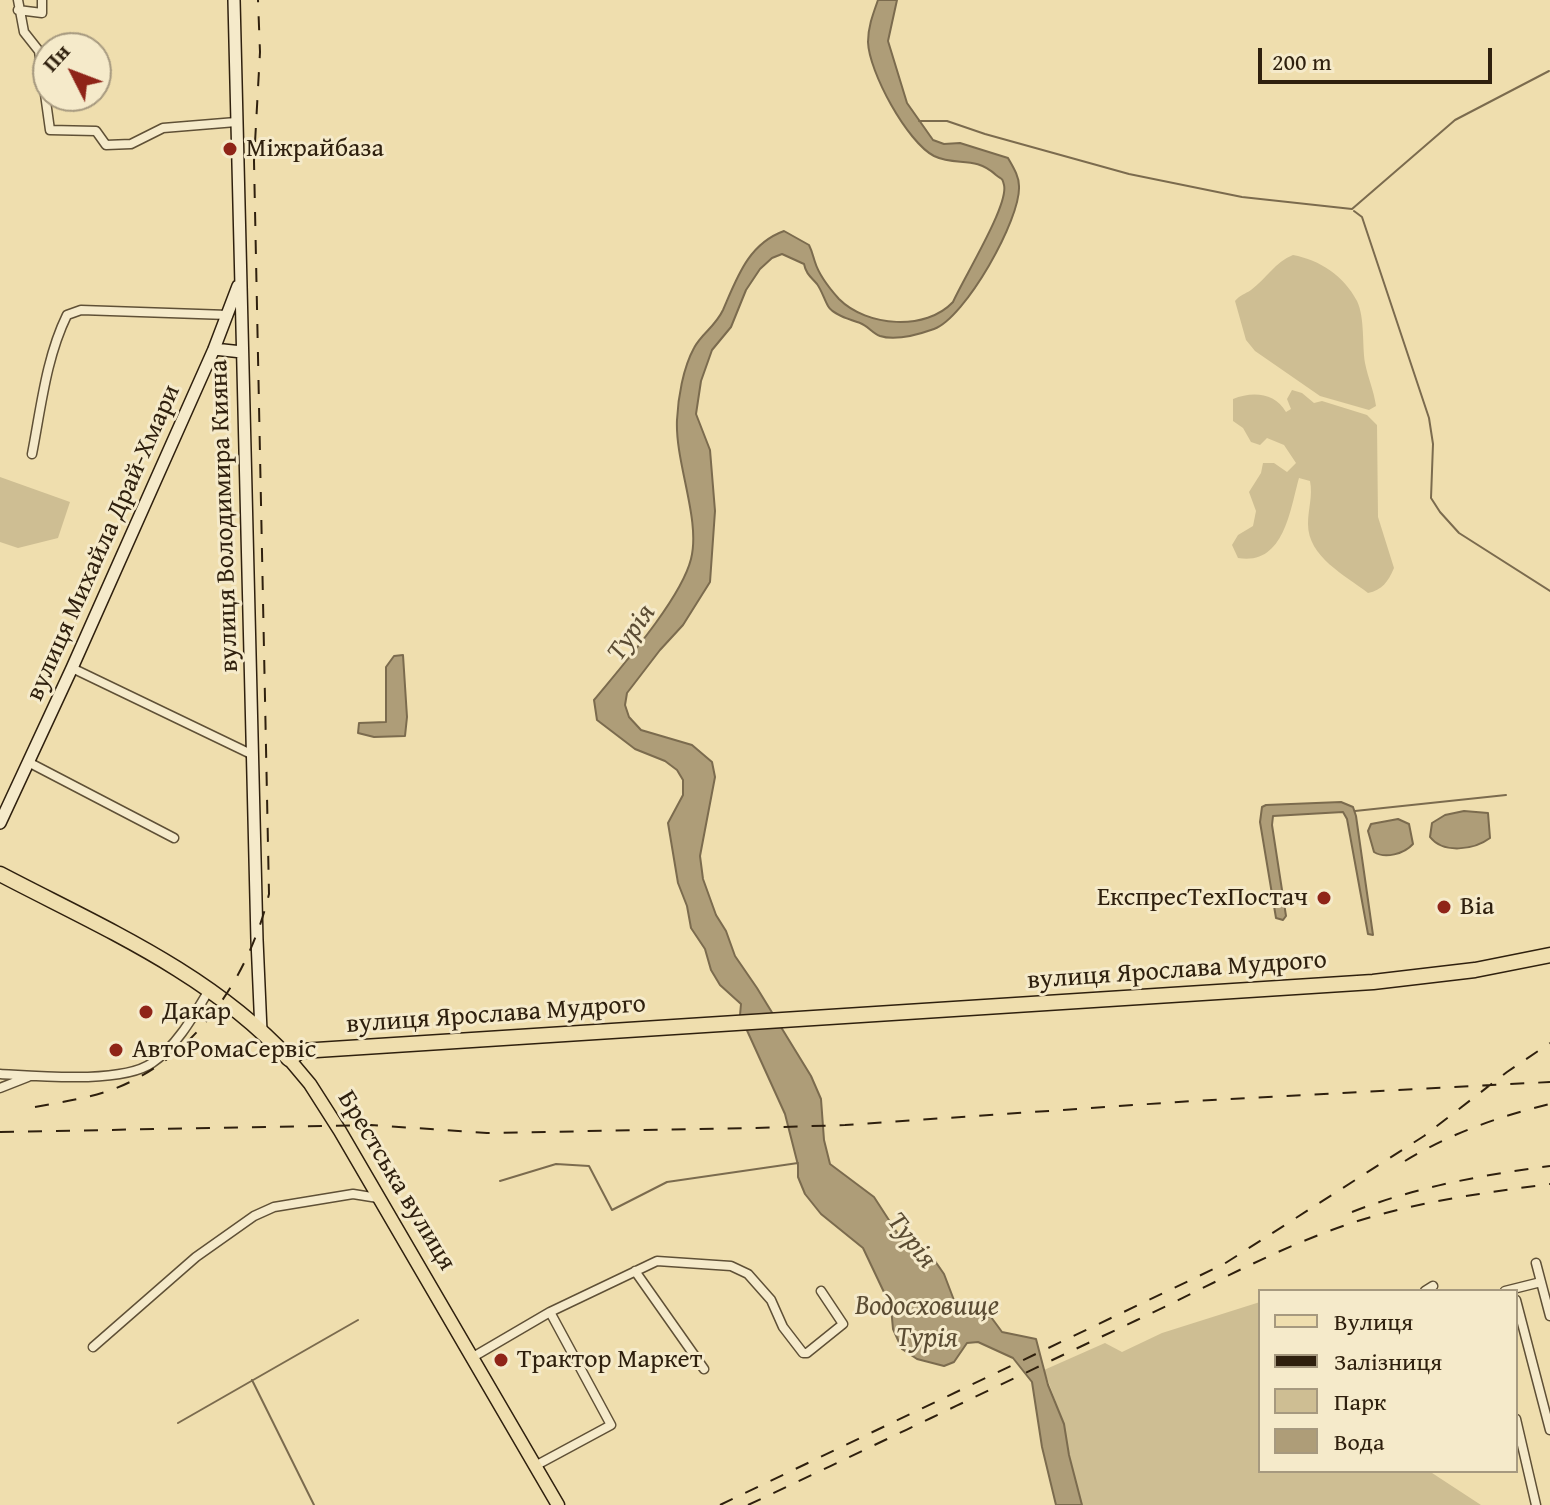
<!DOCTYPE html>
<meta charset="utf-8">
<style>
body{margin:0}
#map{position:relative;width:1550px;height:1505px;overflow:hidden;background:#efdeae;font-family:"Gentium Book Plus",serif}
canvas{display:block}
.legend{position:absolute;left:1258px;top:1289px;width:260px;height:184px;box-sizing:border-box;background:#f5eaca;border:2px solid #a6997f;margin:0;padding:10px 14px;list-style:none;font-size:24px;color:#2f200e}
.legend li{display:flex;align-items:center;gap:16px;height:40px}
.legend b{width:40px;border:2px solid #a6997f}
.north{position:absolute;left:32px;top:32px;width:80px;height:80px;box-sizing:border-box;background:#f5eaca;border:2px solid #a6997f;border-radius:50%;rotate:312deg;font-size:22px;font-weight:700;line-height:32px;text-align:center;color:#2f200e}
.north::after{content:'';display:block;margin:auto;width:28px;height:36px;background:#8f2418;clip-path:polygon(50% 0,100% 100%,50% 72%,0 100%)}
.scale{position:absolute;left:1258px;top:48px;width:234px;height:36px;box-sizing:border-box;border:4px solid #2f200e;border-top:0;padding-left:10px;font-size:24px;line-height:28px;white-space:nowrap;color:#2f200e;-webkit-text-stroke:6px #f5eaca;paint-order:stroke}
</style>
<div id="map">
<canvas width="1550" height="1505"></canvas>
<ul class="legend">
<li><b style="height:10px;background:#efdeae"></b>Вулиця</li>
<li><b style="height:10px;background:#2f200e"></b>Залізниця</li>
<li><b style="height:22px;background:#cebe93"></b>Парк</li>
<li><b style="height:22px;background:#ae9d78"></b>Вода</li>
</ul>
<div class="north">Пн</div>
<div class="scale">200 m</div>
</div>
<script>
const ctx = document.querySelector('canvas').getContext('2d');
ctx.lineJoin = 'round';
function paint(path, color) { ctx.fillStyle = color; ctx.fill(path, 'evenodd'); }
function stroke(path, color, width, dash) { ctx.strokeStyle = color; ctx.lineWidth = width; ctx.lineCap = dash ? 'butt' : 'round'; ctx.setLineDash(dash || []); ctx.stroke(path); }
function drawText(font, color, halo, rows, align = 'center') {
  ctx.font = font + ' "Gentium Book Plus",serif'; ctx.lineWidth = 6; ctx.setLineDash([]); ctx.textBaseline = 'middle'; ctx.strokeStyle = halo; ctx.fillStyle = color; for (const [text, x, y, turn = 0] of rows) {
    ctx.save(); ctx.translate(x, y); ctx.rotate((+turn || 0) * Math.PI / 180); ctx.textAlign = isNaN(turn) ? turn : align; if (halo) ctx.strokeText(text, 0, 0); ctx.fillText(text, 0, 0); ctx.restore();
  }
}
const green = new Path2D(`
 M1293 255C1320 260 1344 276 1357 301 1365 318 1362 345 1365 363 1368 378 1374 391 1376 406L1369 410 1320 396 1255 351 1246 340 1235 301C1240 295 1245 294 1251 290 1267 278 1275 262 1293 255Z
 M1292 390 1302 393 1314 403 1322 401 1367 415 1377 425 1378 517 1394 568C1388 582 1382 590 1368 593 1345 575 1308 557 1308 524 1308 509 1313 496 1310 481L1299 478C1290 510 1284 566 1238 558L1232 545 1238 535 1253 526 1256 511 1249 492 1261 473 1263 463H1274L1287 472 1296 463 1284 445 1267 438 1260 445 1251 442 1243 428 1233 421V399C1253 391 1275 393 1286 412L1291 409 1287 399Z
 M0 477 70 502 58 538 18 548 0 542Z
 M1260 1302V1471H1429L1481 1505H1082L1069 1455 1064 1424 1044 1370 1105 1343 1122 1352 1162 1333Z`);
const water = new Path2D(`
 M878 0H897L888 41 907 103 933 140 944 144 960 143 1008 158C1013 167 1019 176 1019 186 1021 219 965 318 934 329 920 334 895 341 880 336 872 333 868 326 860 323 851 320 833 315 828 306 824 299 822 291 817 284 811 277 806 274 804 264L782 254 772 258 760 269 746 290 731 327 712 350 701 381 696 414 710 450 715 511 710 582 683 625 660 650 627 693 625 705 629 717 641 730 692 745 712 762 715 777 700 856 703 879 716 915 726 931 735 956 757 988 811 1076 821 1099 824 1140 830 1164 874 1197 909 1251 935 1261 944 1274 960 1316 991 1317 1002 1332 1036 1339 1048 1385 1064 1424 1069 1455 1082 1505H1056L1042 1447 1032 1382 1013 1358 978 1342 967 1343 954 1362 944 1366 917 1359 902 1349 893 1329 891 1307 863 1248 821 1214 805 1194 798 1177V1165L785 1114 740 1015 741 1004 720 985 711 970 705 949 691 928 687 906 678 883 668 823 683 795V780L677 770 665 761 635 749 597 720 594 700C622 666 681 599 691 559 701 520 675 463 677 420 678 398 683 368 694 348 701 334 715 327 723 310 737 278 748 244 784 231L809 245C812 251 813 256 815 262 819 275 830 289 839 299 867 327 926 331 953 302 963 279 1009 205 1004 185 1002 177 1002 180 996 175 974 155 957 167 934 156 907 142 869 72 868 42 868 27 873 14 878 0Z
 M403 655 407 717 405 736 374 737 358 733 359 723 386 722V667L394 656Z
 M1341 802 1353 807 1356 816 1373 935 1368 934 1347 819 1343 812 1273 816 1272 825 1286 916 1283 920 1276 918 1260 822 1262 807 1266 805Z
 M1464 811 1488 813 1490 838C1474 850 1443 854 1430 837L1432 823 1445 815Z
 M1398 819 1409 824 1413 844C1404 854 1385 859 1374 852L1368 831 1371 824Z`);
const stream = new Path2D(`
 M919 121H947L985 134 1129 174 1242 197 1352 209 1455 120 1549 71
 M1354 211 1362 217 1429 418 1433 444 1431 498 1440 512 1459 533 1550 591
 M1355 811 1506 795
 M500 1181 556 1164 589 1166 612 1210 667 1182 798 1163
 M252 1380 314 1505
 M178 1423 358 1320`);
const street = new Path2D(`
 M18 0 24 32 39 51 50 130 96 131 106 145 131 144 163 128 236 122
 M18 10 42 13V0
 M32 454C41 408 46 358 67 315L81 310 228 315
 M72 668 253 755
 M30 763 174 838
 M0 1074C37 1076 122 1084 152 1063 177 1046 194 1015 209 990
 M0 1088 28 1077
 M1536 1263 1550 1316
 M635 1271 704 1369
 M1425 1291 1433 1286
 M1505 1291 1541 1282
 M1516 1300 1550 1430
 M93 1347 196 1257 254 1216 274 1207 353 1194 378 1198
 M473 1357 550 1312 657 1261 731 1266 748 1274 771 1300 783 1327 803 1353H807L843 1324 821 1291
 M1516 1419 1536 1505
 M535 1466 611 1425 550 1312`);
const secondary = new Path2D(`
 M234 0 257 940 261 1031
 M214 349 242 352
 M0 823 72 668 214 349 238 286`);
const primary = new Path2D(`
 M289 1059 310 1084 340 1131 558 1505`);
const highway = new Path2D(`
 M0 874C101 927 210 973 289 1059L301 1051 1373 982 1475 970 1550 955`);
const rail = new Path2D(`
 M35 1107C62 1102 89 1098 114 1089 196 1057 249 977 269 894L254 161 260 52 258 0
 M0 1132 371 1125 487 1133 754 1128 845 1125 1192 1101 1550 1082
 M1405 1161C1449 1134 1500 1116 1550 1104
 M1352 1212C1416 1187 1482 1175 1550 1166
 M720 1505 1224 1264 1424 1136 1507 1072 1550 1043
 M748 1505C878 1444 1007 1381 1137 1320 1214 1284 1289 1241 1371 1217 1429 1200 1490 1192 1550 1184`);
const markers = [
 [230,149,8,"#8f2418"],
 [1324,898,8,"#8f2418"],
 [1444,907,8,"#8f2418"],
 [146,1012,8,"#8f2418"],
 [116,1050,8,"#8f2418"],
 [501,1360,8,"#8f2418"]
];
const poiNames = [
 ["Міжрайбаза",246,149],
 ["ЕкспресТехПостач",1308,898,"right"],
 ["Віа",1460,907],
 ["Дакар",162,1012],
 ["АвтоРомаСервіс",132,1050],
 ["Трактор Маркет",517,1360]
];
const streetNames = [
 ["вулиця Володимира Кияна",225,516,-92],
 ["вулиця Михайла Драй-Хмари",104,543,-66],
 ["вулиця Ярослава Мудрого",1177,971,-4],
 ["вулиця Ярослава Мудрого",496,1015,-4],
 ["Брестська вулиця",396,1181,59]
];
const waterNames = [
 ["Турія",632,633,-55],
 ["Турія",911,1241,52],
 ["Водосховище",927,1307],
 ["Турія",927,1339]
];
paint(green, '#cebe93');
paint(water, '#ae9d78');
stroke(water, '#7b6b4e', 2);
stroke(stream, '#7b6b4e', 2);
stroke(street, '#5f5036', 11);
stroke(secondary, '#2f200e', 14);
stroke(primary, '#2f200e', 15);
stroke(highway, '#2f200e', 17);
stroke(street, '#f5eaca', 8);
stroke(secondary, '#f5eaca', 11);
stroke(primary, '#efdeae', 12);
stroke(highway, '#efdeae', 14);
stroke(rail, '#2f200e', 2, [14, 14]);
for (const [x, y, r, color] of markers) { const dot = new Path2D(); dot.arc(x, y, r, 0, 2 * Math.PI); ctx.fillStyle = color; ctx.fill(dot); stroke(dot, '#f5eaca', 3); }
drawText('26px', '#2f200e', '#f5eaca', poiNames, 'left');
drawText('26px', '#2f200e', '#f5eaca', streetNames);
drawText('italic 28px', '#5b4c33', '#f5eaca', waterNames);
</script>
